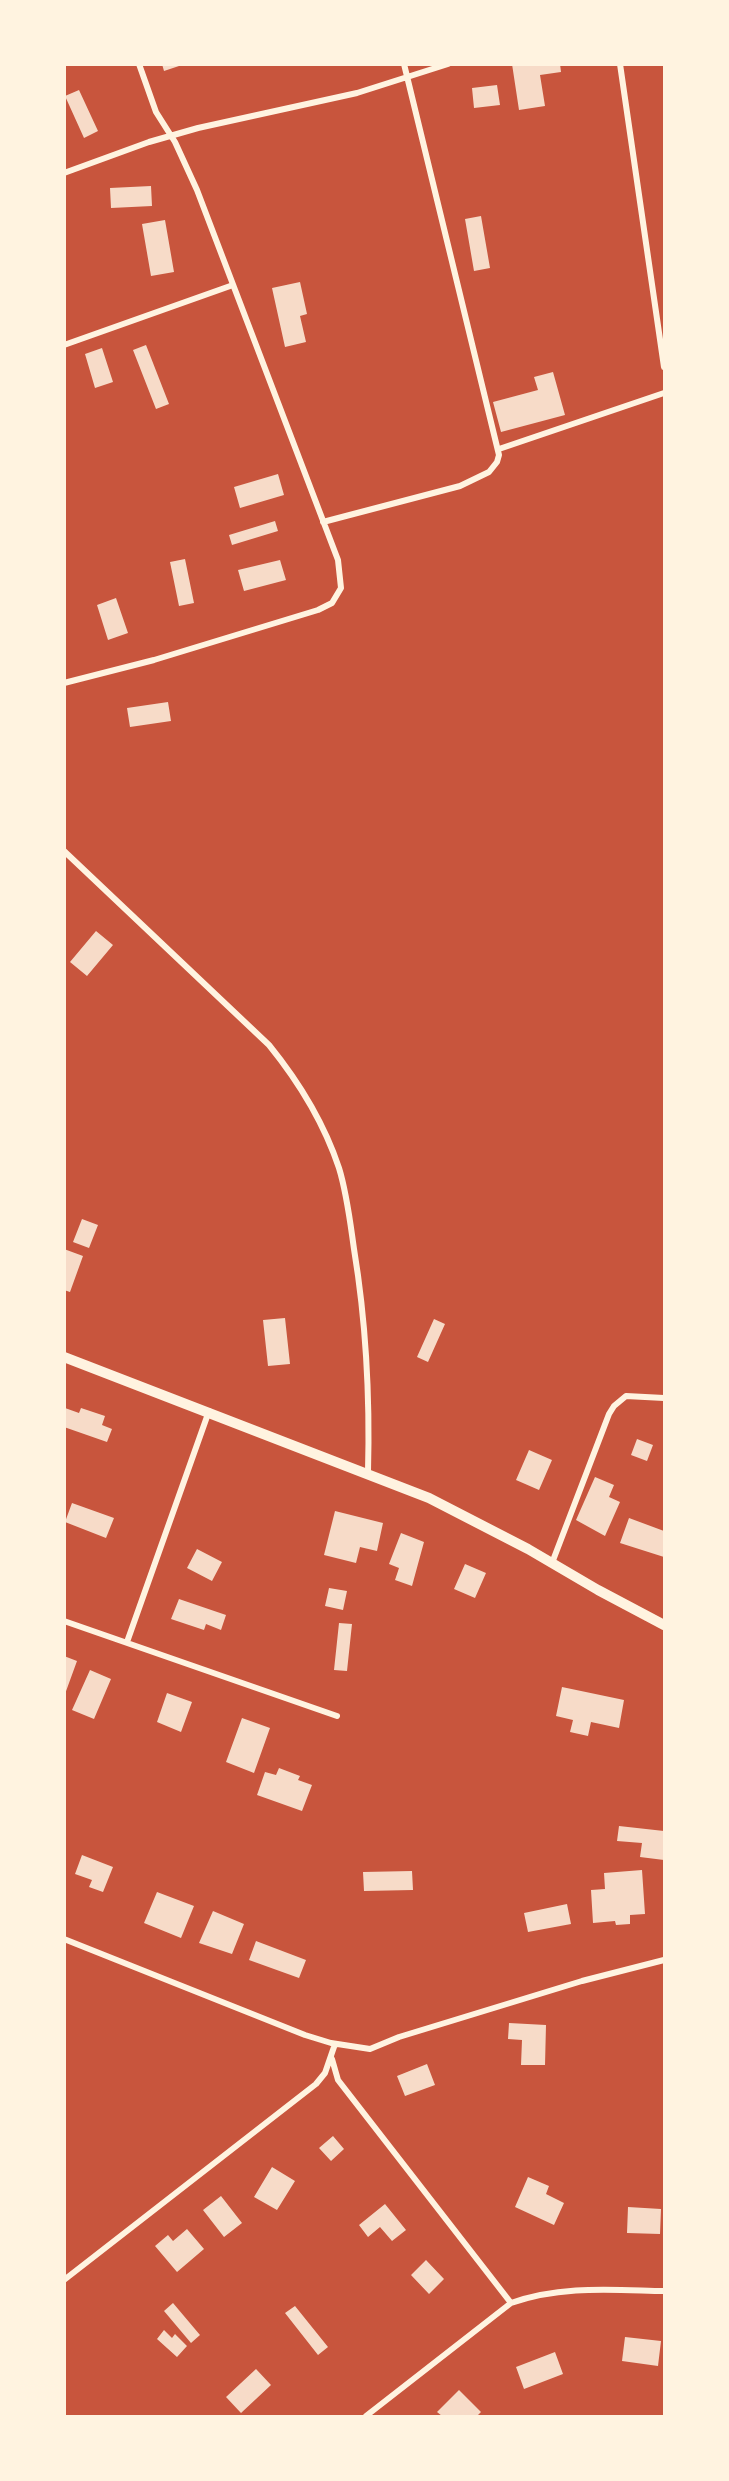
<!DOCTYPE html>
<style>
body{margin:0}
#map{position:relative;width:729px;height:2481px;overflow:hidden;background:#c8553d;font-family:"Alegreya Sans",sans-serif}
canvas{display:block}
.frame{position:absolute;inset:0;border:66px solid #fff3e0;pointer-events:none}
</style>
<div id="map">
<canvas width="729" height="2481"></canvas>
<div class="frame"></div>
</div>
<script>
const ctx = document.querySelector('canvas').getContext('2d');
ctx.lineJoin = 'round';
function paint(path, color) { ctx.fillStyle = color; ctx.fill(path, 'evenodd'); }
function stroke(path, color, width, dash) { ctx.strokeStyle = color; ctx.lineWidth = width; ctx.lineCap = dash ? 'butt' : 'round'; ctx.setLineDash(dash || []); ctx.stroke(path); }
const building = new Path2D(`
 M162 64H182V65L164 71Z
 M512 64H560L561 72 540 75 545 106 519 110Z
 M497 85 500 105 474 108 472 88Z
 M79 90 98 131 84 138 65 96Z
 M151 186 152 206 111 208 110 188Z
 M481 216 490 268 474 271 465 219Z
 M165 220 174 272 151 276 142 224Z
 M300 282 307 314 300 316 306 342 285 347 272 288Z
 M146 345 169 404 156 409 133 350Z
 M102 348 113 382 95 388 85 354Z
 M553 372 565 415 501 432 493 402 538 390 534 377Z
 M278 474 284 495 240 508 234 487Z
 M275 521 278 531 232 545 229 535Z
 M185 559 194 603 179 606 170 562Z
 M280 560 286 580 244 591 238 570Z
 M116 598 128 633 108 640 97 605Z
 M168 702 171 721 130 727 127 708Z
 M96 931 113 945 87 976 70 962Z
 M82 1219 98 1225 89 1248 73 1242Z
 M64 1249 83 1256 70 1292 64 1290Z
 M285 1318 290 1364 268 1366 263 1320Z
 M434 1319 445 1324 428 1362 417 1357Z
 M65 1408 79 1413 81 1408 105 1416 102 1425 112 1429 107 1442 64 1427Z
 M637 1439 653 1445 647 1461 631 1455Z
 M529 1450 552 1460 539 1490 516 1480Z
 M595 1477 614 1485 609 1497 620 1502 605 1536 576 1520Z
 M72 1503 114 1518 106 1538 65 1522Z
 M335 1511 383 1523 377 1551 360 1547 356 1563 324 1555Z
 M629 1518 664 1531V1557L620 1543Z
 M401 1533 424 1542 412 1586 395 1580 399 1568 389 1564Z
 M197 1549 222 1562 212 1581 187 1568Z
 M465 1564 486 1573 475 1598 454 1589Z
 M329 1588 347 1591 343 1610 325 1606Z
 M179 1599 226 1615 221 1630 206 1624 204 1630 171 1619Z
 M339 1623 352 1624 347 1671 334 1670Z
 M64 1656 77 1661 65 1694H64Z
 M90 1670 111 1679 94 1719 72 1710Z
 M562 1687 624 1700 619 1728 591 1722 588 1736 570 1732 573 1720 556 1716Z
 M167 1693 192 1702 181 1732 157 1722Z
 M242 1718 270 1728 254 1773 226 1762Z
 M279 1768 300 1776 298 1780 312 1785 302 1811 257 1795 265 1772 276 1775Z
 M619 1826 664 1831V1860L640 1857 642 1843 617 1841Z
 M82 1855 113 1867 103 1892 89 1887 92 1880 75 1874Z
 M642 1870 645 1914 630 1915V1924L616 1925 615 1921 593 1923 591 1890 605 1889 604 1873Z
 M412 1871 413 1890 364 1891 363 1872Z
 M157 1892 194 1906 181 1938 144 1923Z
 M567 1904 571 1924 528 1932 524 1913Z
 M213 1911 244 1924 232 1954 199 1943Z
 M256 1941 306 1960 299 1978 249 1960Z
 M509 2023 546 2025 545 2065H521L522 2040 508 2039Z
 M427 2064 435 2085 405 2096 397 2076Z
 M333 2136 344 2149 331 2161 319 2148Z
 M272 2167 295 2181 277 2210 254 2197Z
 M528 2177 549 2186 546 2194 564 2203 554 2225 515 2207Z
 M221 2196 242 2223 224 2237 203 2210Z
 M385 2204 406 2230 392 2241 380 2227 368 2237 359 2225Z
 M628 2207 661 2209 660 2234 627 2233Z
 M187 2229 204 2249 177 2272 155 2246 168 2235 173 2241Z
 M426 2260 444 2279 429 2294 411 2275Z
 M173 2303 200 2335 191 2343 164 2311Z
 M295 2306 328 2347 318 2355 285 2313Z
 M164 2330 172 2338 175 2334 187 2346 177 2357 157 2339Z
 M625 2337 661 2341 658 2366 622 2361Z
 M555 2352 563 2374 524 2389 516 2367Z
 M256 2369 271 2385 241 2413 226 2397Z
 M459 2390 481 2412 477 2416H442L437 2412Z`);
const minor = new Path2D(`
 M620 64 664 367
 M64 173 149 142 198 128 357 93 448 64
 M64 345 233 285
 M499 449 664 393
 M323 522 460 486 489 472 497 462 499 455 404 64
 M64 683 154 660 318 610 332 603 341 588 338 560 197 190 175 142 156 112 139 64
 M64 851 269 1045C299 1082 324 1123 339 1168 347 1194 350 1221 354 1249 366 1322 370 1398 368 1472
 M552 1563 609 1414 614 1406 626 1396 664 1398
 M64 1621 337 1716
 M127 1642 209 1411
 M64 1939 305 2035 331 2043 370 2049 399 2037 582 1981 664 1960
 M332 2059 338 2080 511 2303
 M64 2280 316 2084 325 2073 335 2044
 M366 2416 511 2303C561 2285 613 2290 664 2291`);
const tertiary = new Path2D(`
 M64 1357 429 1498 528 1549 598 1590 664 1625`);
paint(building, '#f7dbc8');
stroke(minor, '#fff3e0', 6);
stroke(tertiary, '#fff3e0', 10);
</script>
